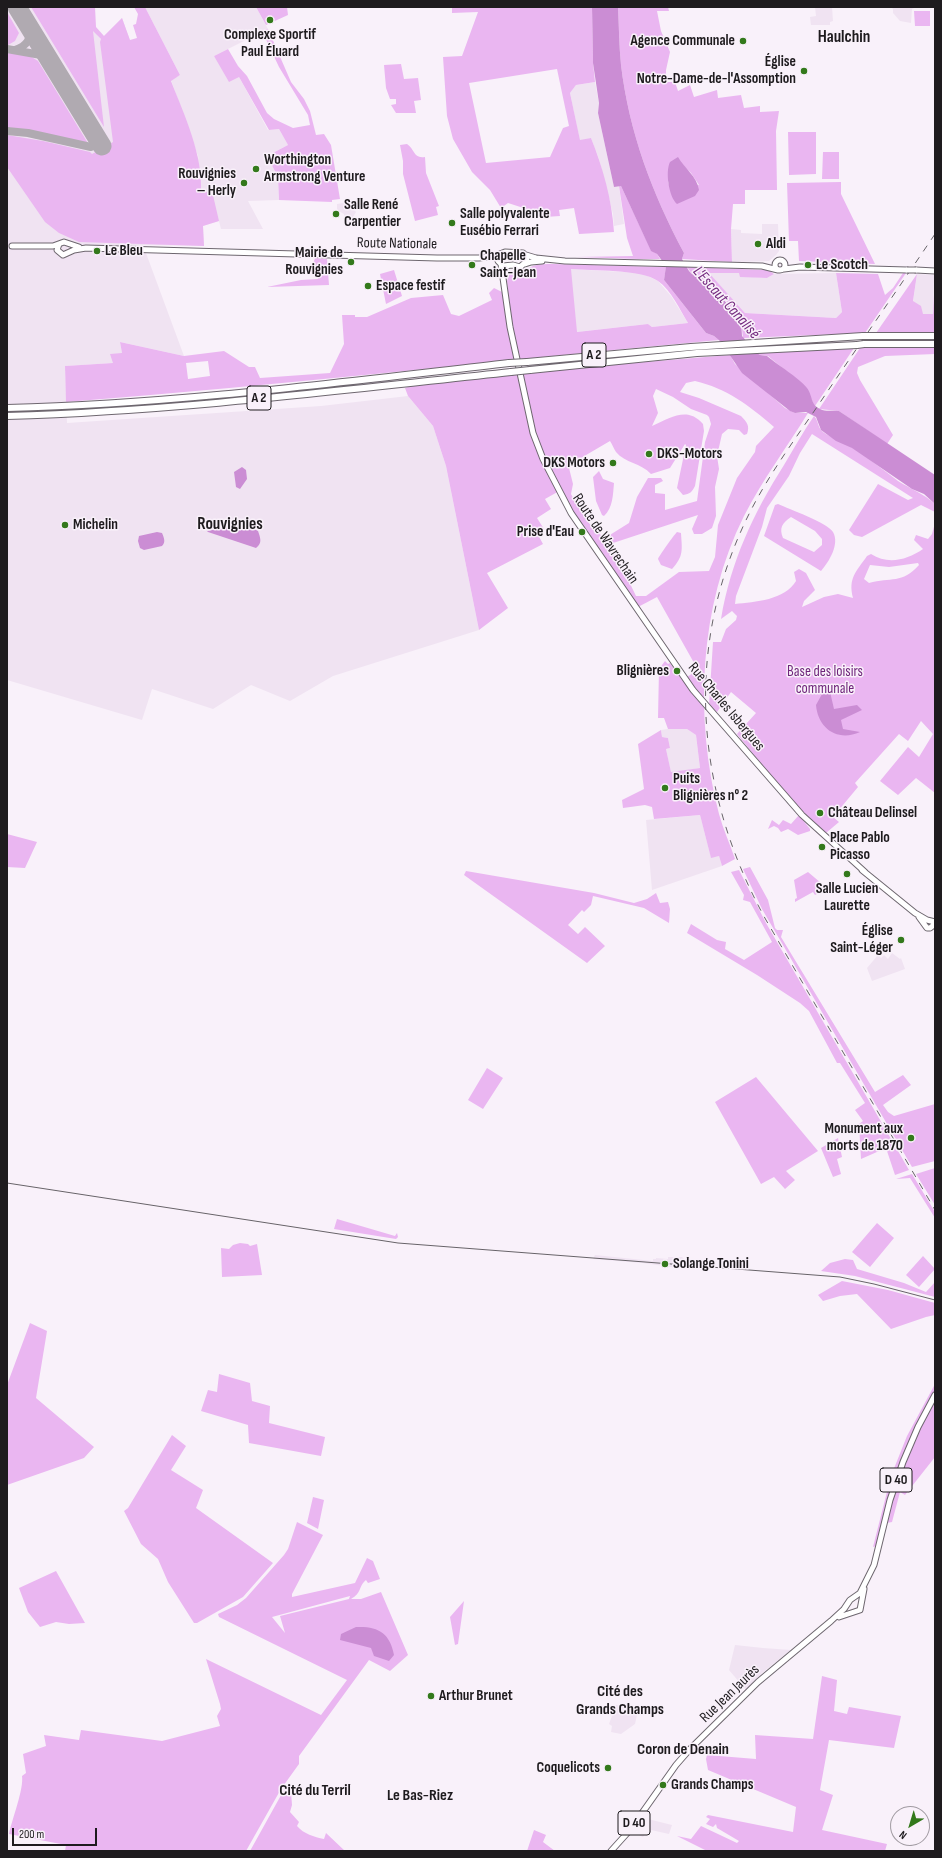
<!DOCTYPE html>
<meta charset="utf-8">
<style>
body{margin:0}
#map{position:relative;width:942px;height:1858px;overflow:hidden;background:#f9f1fa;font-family:"Sofia Sans Condensed",sans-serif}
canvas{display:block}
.frame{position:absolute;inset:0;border:8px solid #1e1b1e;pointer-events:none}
.north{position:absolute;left:890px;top:1806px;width:40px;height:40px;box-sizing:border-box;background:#f9f1fa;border:1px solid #a19ba2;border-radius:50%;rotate:218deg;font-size:11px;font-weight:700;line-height:16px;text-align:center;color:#1e1b1e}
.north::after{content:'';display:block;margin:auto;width:14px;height:18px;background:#33791b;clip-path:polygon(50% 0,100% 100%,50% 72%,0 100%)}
.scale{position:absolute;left:12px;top:1828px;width:85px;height:18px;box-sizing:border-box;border:2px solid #1e1b1e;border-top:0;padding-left:5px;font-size:12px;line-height:14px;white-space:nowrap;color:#1e1b1e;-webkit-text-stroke:3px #f9f1fa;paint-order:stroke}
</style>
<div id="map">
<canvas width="942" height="1858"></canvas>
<div class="frame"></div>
<div class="north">N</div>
<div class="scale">200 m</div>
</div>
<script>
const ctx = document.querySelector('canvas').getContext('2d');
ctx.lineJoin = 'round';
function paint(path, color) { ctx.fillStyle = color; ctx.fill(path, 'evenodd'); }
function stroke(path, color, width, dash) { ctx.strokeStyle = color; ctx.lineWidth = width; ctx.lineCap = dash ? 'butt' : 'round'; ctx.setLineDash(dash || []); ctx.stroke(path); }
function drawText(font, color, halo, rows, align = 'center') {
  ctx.font = font + ' "Sofia Sans Condensed",sans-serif'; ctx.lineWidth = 3; ctx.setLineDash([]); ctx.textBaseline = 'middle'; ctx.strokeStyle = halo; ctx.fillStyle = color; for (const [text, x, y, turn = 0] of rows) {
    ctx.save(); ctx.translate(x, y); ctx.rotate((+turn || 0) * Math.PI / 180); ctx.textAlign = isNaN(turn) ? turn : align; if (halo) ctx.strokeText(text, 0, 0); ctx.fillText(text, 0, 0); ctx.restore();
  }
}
const built = new Path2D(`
 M7 7H91L93 30 101 39 122 18 130 41 199 159 171 80 180 75 145 7H256L268 29 214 56 239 77 268 130 279 129 288 145 267 156 278 177 279 200 248 201 263 229H221L219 221 203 226 204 246 143 245 184 356 120 342 122 353 113 363 65 366 67 423 321 406 408 396 433 426 446 466 479 630 333 676 290 701 251 685 213 709 152 689 142 720 7 680Z
 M810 7H832L833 21 830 22V25H811L810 17 816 16 815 7Z
 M891 7H916L912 9 911 23 900 21 893 13V9Z
 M595 82 599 103 598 113 614 187 619 186 624 224 614 226 613 214 599 159 591 138 580 141 570 93 576 85Z
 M351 200 355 203 356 207 354 210 356 212 350 222 344 221V214L337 210V204L350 202Z
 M762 224H778L779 251 776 255 769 261 732 262 731 229 741 230V233L762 234Z
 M570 269 642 273 658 281 671 296 688 323 652 327 648 324 576 332Z
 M708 273H740V276L767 278 774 274 836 273 842 312 836 318 745 313Z
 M917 274 934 275 933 314H923L913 302Z
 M668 729H687L696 735 700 768 671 773 666 749 670 748 668 738 662 737 661 730Z
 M700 815 711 857 719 856 722 866 652 890 646 820Z
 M892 953 900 959 901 958 905 969 872 981 867 968 878 955 881 958 884 955 888 959Z
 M595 1255 653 1261V1259H656V1258L668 1259V1257H682L684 1259 678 1268 643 1263 593 1259Z
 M735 1645 763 1648 791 1650 762 1673 746 1690 729 1670Z
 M616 1705 636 1707 637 1715 635 1724 621 1734 611 1732 612 1726 609 1724Z
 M643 1815 648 1819 672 1825 669 1834 651 1830V1832L647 1831 643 1837 631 1831Z`);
const green = new Path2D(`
 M31 7H95L96 27 104 36 122 18 130 40 137 38 133 25 136 24 138 14 134 7H145L180 75 171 81C185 117 203 154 201 193L212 191 219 221 203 226 204 246 79 242 59 233 45 222 7 167V135L43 141 90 152 92 154 113 142 100 42 101 39 93 31 104 127Z
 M256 7H287L288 15 266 25Z
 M452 7H592L593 63 595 82 576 85 570 93 580 140 591 138C603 168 612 200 614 232L579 234 574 208 559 210 560 216 545 217 539 213 508 203 501 208 490 190 472 172 453 139 447 116 443 57 462 56 478 12 452 13ZM557 69 569 126 563 128 550 157 486 163 469 83Z
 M618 7H668L669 11H657L661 31 670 52 666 70V82H675L678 91 690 85 694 97 717 90 718 98 741 95 744 108 760 106V112L779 111 776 131 777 190H745V204H733L731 229 732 262 682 259 684 253C652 193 629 132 621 65 619 46 619 26 618 7ZM680 162 691 173 699 185 671 191 668 182Z
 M914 11H930V26H915Z
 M7 12 19 33 15 41 8 45Z
 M268 29 291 82 304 99 310 111 316 135 324 134 331 145 340 199 332 200V202L279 200 278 177 267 156 288 145 279 129 269 130 239 77 229 82 214 56 228 49 238 66 247 76 267 113 274 119 293 128 310 125 308 115 279 67 262 31Z
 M7 52 30 56 38 61 89 145 28 132 7 130Z
 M401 64 404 79 418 78 421 100 414 101 416 113H396L391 105 396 104V99H390L386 88 384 65Z
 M788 132H816V174L789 175Z
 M407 144C415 149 413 159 425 157L426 173 439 206 436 207 438 215 415 221 403 174V161L400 145Z
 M823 152H839V179H822Z
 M841 182V194L875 264 799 261 798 241H789L787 183Z
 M619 186H621L651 250 657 254 660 259H638L577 257 633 256 627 238Z
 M315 258 327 259 329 285 267 287 301 280 318 279 313 264Z
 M553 264 666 267 664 280 706 333 714 336 719 340C501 360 284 385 66 402L65 366 113 363 110 354 122 353 120 342 184 356 224 351 249 367H255L260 378 330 373 344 344 342 315H355V317H367L411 298 443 295 451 314 459 316 492 300 489 293 494 288 502 292 508 291 507 281 510 272C523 272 523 270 533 266 539 264 546 264 553 264ZM571 269C592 271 641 269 658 281 671 290 680 310 688 323L652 327 648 324 577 332ZM208 361 210 376 188 379 186 363Z
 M687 267 768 270 774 274 767 278 740 277 739 273H709L745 313 836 318 842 312 836 273 878 274 885 295 893 288 903 273H906L865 333 743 338 741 321 727 302 711 286 702 278 692 274Z
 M394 270 402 296 386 304 380 274Z
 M917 274 913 301 921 306 923 314H933L935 275V332L876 333Z
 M935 347V354L885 356 858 367 857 373 860 380 893 435 887 444 839 411 819 409 860 348Z
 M854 348 815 406C810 400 810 391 804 386L768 356 760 355 757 353Z
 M730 355 735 364 785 408 795 413H808C787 447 763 479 744 516 699 606 694 717 719 814 723 829 730 844 735 859L722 866 719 856 711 858 700 815 654 819 652 807 645 805 623 808 622 800 644 789 638 744 661 730 662 737 668 738 670 748 666 749 671 772 700 768 696 735 687 729H668L664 718H658L659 669 665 661 668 664 670 663 682 680 698 670 657 597 638 607 570 507 561 490 545 499 551 509 537 518 544 529 537 533 543 544 487 573 508 608 479 630 446 466 433 426 408 396 405 388 417 384 633 363ZM695 381C726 388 750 406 774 427L756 446 755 452 737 478 718 525 715 557 709 571 679 572 646 596H636L617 557 613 543 698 515 692 529 694 534H702L712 528 716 516 715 487 719 469 717 456 722 434 728 429 739 430 744 435 747 434C750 426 747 422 741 416L699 398 680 392 686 383ZM656 389 673 397 691 409 707 415 709 417 711 424 705 442 697 501 665 510V494L655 493V485L663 481 661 478H648L637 497 629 523 605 538C589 527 580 511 571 494L573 484 569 468 584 463 581 458 610 441C612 444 614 449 616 452 625 463 641 463 651 474L670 468 685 444 686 445 677 488 683 495C690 494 692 492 695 486L704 431 703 424C687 406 671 418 652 426L658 413 653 396Z
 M814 416C819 421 817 427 823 432 833 439 843 442 853 448 869 458 883 470 898 481 911 489 924 494 935 504V512L921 505 862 537 854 535 849 530 878 484 908 500 913 498 812 434 800 453 789 476 767 508 762 527 736 596 735 604C755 602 785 600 796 581L794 572 799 569 806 573 815 590 804 601 802 607 824 597 838 594 853 598C848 578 856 572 867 556L871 554C888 565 907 560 923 549L914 540 916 535 928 539 932 534 935 523V793L916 778 898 795 880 781 908 747 919 757 933 734 921 721 908 741 899 734 855 783 858 787 833 817 839 822 826 833C813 829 750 750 737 734L756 713 731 692 717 712 709 705 713 642H721L726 629 736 620 737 616 732 611 721 619C731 561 753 514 784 465 794 448 803 432 814 416ZM918 563 919 565C902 584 891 577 869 583L864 579 870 565 889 567Z
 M599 471 603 479 614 483C613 494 613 508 604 516L602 515 596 501 593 477Z
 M778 504C789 509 828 523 833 532 840 544 829 562 821 571L764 536 775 505ZM791 517 815 531 822 539V545L814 552 783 538C779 528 782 523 791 517Z
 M677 532 681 533C682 550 684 556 672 569L661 565 658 559C659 556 674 535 677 532Z
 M799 815 810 829V831L798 835 788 829 781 832 778 828 774 826 768 829 772 820 779 825 783 820 791 824Z
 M7 834 37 842 25 868 7 867Z
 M750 867 768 900 775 928 777 930H783L781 937 875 1092 903 1075 911 1085 883 1105 888 1112 894 1116 935 1104V1161L912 1167 762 909 743 869Z
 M739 870 766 923 909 1170 895 1175 886 1148 861 1159 859 1124 863 1121 855 1110 865 1103 840 1063H837L809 1011 800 1003 757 975 687 933 691 924 717 940 726 942 725 949 744 960 772 942 750 902 743 900 744 895 731 872Z
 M466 871 594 893 634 903 647 899 656 893 660 903 668 902 670 909 669 923 644 908 593 896 591 905 584 912 582 910 568 925 578 934 585 927 605 946 587 963 464 875Z
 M808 872 821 883 825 890 815 895 813 892 795 902V899L797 898 794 880Z
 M487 1068 503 1078 483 1109 468 1100Z
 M756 1077 818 1151 786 1171 795 1180 785 1189 774 1177 761 1184 715 1102Z
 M838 1138 842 1157 837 1159 841 1174 833 1177 821 1148Z
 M935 1168V1205L916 1174Z
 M912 1174 935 1212V1218L910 1178 896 1179Z
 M337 1219 395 1236 397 1233 398 1237 396 1239 334 1229Z
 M877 1223 894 1238 870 1267 852 1252Z
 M240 1243 248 1244 250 1246 257 1244 262 1275 222 1277 221 1248 229 1249 233 1245Z
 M923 1256 935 1269 919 1287 906 1275Z
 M845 1259 853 1260 857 1269 904 1283 926 1292 935 1282V1297L855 1276 821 1271 830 1263Z
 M842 1281 888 1290 935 1303V1315L926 1317 891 1329 857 1294 840 1296 823 1301 818 1295Z
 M30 1323 47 1331 36 1398 94 1447 84 1458 7 1485V1385Z
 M219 1374 250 1383 252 1401 270 1406 269 1423 325 1437 321 1456 249 1443 248 1425 201 1411 208 1390 217 1392Z
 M935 1384V1457L905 1495 900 1492 892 1522 887 1523 881 1545 873 1547 891 1476 907 1436Z
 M172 1435 186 1446 171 1470 203 1490 196 1508 273 1563 243 1597 197 1623H194L168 1582 158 1559 141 1544 124 1511 128 1508Z
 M313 1497 324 1500 318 1529 307 1523Z
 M297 1522 323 1535 292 1594V1597L355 1583 367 1558 373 1561 380 1579 368 1583 366 1580C358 1587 362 1593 351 1599H361L381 1592 408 1655 390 1671 369 1660 299 1756V1764L281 1789 246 1851H65L66 1845 9 1834C12 1819 24 1789 22 1776L26 1773 23 1754 46 1746 44 1735 79 1740 81 1730 162 1741 220 1726 217 1716 221 1709 220 1704 206 1659 321 1715 347 1680 219 1617 218 1614 237 1605 246 1598 284 1555 288 1549ZM350 1596 349 1599 280 1616 285 1633 272 1617Z
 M56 1571 85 1623 69 1624 56 1622 40 1627 28 1612 19 1588Z
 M464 1601 458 1644 455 1645 450 1617Z
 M822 1676 837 1680 834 1711 847 1714 849 1707 901 1716 894 1748 829 1740 820 1790 833 1795 822 1830 887 1844 885 1851H707L677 1836 691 1839 701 1826 737 1843 739 1841 717 1828 716 1824 713 1827 706 1824 710 1819 706 1817 708 1815 793 1832 796 1807 708 1770 706 1759 707 1755 756 1759 755 1735 813 1739Z
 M285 1788 291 1792 292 1805 290 1812 299 1822 297 1826C304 1834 314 1837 324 1839L326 1833 345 1851H250Z
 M534 1830 546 1835 543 1842 555 1851H527Z`);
const water = new Path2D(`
 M592 7H618C619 26 619 46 621 65 629 132 652 193 684 253L682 259 689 271 692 274 702 278 720 295 741 321 742 336 757 353 760 355 767 356C778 365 799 378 807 388 813 396 810 404 820 409 826 412 832 410 839 411L935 475V504L924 494 912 489 852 448 836 441 821 430 816 417 806 412 795 413 790 411 742 373 720 341 714 336 706 333 664 280 666 266 657 254 651 251 621 186 614 187 598 113 599 103 593 63Z
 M678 157C684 168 697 176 699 190L695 196 677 204C669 197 665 172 670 162Z
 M242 467 246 470 247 479 240 489 236 487 234 472Z
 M244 524 258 531C260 537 263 543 256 548L208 532 207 531Z
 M157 532 162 533C164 538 166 542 162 546L144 550 140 548 138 541 139 536Z
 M828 683 834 709 857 705 862 710 841 720 843 729 860 732C838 742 818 729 816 705Z
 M356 1627C378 1626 390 1633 394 1655L389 1661 374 1656 371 1648 340 1640 341 1634Z`);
const taxiway = new Path2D(`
 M7 49 41 55 50 60
 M15 50C27 46 32 39 29 26
 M7 131 28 133 91 147 96 143 95 135`);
const runway = new Path2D(`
 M17 7 102 146`);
const major = new Path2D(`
 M59 244 57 250 63 255 74 250 86 248 437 258H479L495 256 505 252 523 253 526 256 527 261 520 267 513 265 503 266 498 261 500 254
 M12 246H53L64 242 79 247
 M526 255 536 258 565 261 762 266 778 270
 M775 265a5 5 0 1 1 10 0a5 5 0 1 1-10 0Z
 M501 264 510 327 533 433 543 459 571 513 693 690 802 815 865 872
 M525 264 531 262 542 261
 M784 269 800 267 907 270
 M916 270 935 271
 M862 870 915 913 927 920 935 922
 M919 917 927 928H930L935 924
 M839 1617 860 1610 864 1589
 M611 1851 630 1830 676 1765 690 1749 758 1682 831 1621 844 1609 850 1600 860 1593 874 1565 890 1500 903 1462 918 1427 935 1395`);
const highway = new Path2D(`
 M870 336H935
 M864 344H935
 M527 362 691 347 863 336
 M530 370 697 353 857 345
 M7 408C175 404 342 382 509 363
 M7 416C176 411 343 390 511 372`);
const tram = new Path2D(`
 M7 1183 398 1243 840 1277 874 1284 935 1300`);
const rail = new Path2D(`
 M935 234C896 292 856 349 817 407 793 442 768 476 749 514 683 647 695 792 766 920L935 1210`);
const majorBridge = new Path2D(`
 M907 270H916`);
const highwayBridge = new Path2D(`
 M863 336H870
 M857 345 864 344
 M509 363 527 362
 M511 372 530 370`);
const markers = [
 [270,20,4,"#33791b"],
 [743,41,4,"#33791b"],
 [804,71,4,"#33791b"],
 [256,169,4,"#33791b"],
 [244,183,4,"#33791b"],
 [336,214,4,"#33791b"],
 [452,223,4,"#33791b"],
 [758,244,4,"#33791b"],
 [97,251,4,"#33791b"],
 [351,262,4,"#33791b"],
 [472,265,4,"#33791b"],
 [808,265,4,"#33791b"],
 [368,286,4,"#33791b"],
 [649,454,4,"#33791b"],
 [613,463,4,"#33791b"],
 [65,525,4,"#33791b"],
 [582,532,4,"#33791b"],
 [677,671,4,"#33791b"],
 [665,788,4,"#33791b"],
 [820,813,4,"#33791b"],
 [822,847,4,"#33791b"],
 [847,874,4,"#33791b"],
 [901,940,4,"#33791b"],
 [911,1138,4,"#33791b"],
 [665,1264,4,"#33791b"],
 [431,1696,4,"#33791b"],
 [608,1768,4,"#33791b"],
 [663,1785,4,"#33791b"]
];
const shields = [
 [594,355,24],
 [259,398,24],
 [896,1480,32],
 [634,1823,32]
];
const shieldNames = [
 ["A 2",594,355],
 ["A 2",259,398],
 ["D 40",896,1480],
 ["D 40",634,1823]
];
const poiNames = [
 ["Complexe Sportif",270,35,"center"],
 ["Paul Éluard",270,52,"center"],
 ["Agence Communale",735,41,"right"],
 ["Église",796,62,"right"],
 ["Notre-Dame-de-l'Assomption",796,79,"right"],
 ["Worthington",264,160],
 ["Armstrong Venture",264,177],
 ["Rouvignies",236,174,"right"],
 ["– Herly",236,191,"right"],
 ["Salle René",344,205],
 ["Carpentier",344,222],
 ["Salle polyvalente",460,214],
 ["Eusébio Ferrari",460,231],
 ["Aldi",766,244],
 ["Le Bleu",105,251],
 ["Mairie de",343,253,"right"],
 ["Rouvignies",343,270,"right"],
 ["Chapelle",480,256],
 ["Saint-Jean",480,273],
 ["Le Scotch",816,265],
 ["Espace festif",376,286],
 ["DKS-Motors",657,454],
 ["DKS Motors",605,463,"right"],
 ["Michelin",73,525],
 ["Prise d'Eau",574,532,"right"],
 ["Blignières",669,671,"right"],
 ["Puits",673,779],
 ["Blignières n° 2",673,796],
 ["Château Delinsel",828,813],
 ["Place Pablo",830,838],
 ["Picasso",830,855],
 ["Salle Lucien",847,889,"center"],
 ["Laurette",847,906,"center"],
 ["Église",893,931,"right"],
 ["Saint-Léger",893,948,"right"],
 ["Monument aux",903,1129,"right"],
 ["morts de 1870",903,1146,"right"],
 ["Solange Tonini",673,1264],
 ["Arthur Brunet",439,1696],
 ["Coquelicots",600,1768,"right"],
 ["Grands Champs",671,1785]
];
const streetNames = [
 ["Route Nationale",397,244,1],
 ["Route de Wavrechain",605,539,56],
 ["Rue Charles Isbergues",726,707,50],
 ["Rue Jean Jaurès",730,1694,-44]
];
const parkNames = [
 ["Base des loisirs",825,672],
 ["communale",825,689]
];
const waterNames = [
 ["L'Escaut Canalisé",726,303,48]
];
const neighbourhoodNames = [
 ["Cité des",620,1692],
 ["Grands Champs",620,1710],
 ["Coron de Denain",683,1750],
 ["Cité du Terril",315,1791],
 ["Le Bas-Riez",420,1796]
];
const quarterNames = [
 ["Haulchin",844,38],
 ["Rouvignies",230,525]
];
paint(built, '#f0e3f2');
paint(green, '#eab6f1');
paint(water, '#cb8dd4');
stroke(taxiway, '#b0aab1', 8);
stroke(runway, '#b0aab1', 19);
stroke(major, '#6e676f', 7);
stroke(highway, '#6e676f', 8);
stroke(major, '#fff', 5);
stroke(highway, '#fff', 6);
stroke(tram, '#676368', 1);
stroke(rail, '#676368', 1, [7, 7]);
stroke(majorBridge, '#6e676f', 7, []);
stroke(highwayBridge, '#6e676f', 8, []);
stroke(majorBridge, '#fff', 5);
stroke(highwayBridge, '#fff', 6);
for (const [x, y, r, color] of markers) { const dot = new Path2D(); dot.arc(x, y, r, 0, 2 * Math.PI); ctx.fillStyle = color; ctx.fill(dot); stroke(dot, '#f9f1fa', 1.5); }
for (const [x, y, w] of shields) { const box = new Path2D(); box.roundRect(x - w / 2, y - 12, w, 24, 3); ctx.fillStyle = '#f9f1fa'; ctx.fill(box); stroke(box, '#1e1b1e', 1); }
drawText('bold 14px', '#1e1b1e', null, shieldNames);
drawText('bold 15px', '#1e1b1e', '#f9f1fa', poiNames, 'left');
drawText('15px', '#1e1b1e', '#f9f1fa', streetNames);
drawText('15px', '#6f257b', '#f9f1fa', parkNames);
drawText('italic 16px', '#742a7f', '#f9f1fa', waterNames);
drawText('bold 16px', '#1e1b1e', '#f9f1fa', neighbourhoodNames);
drawText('bold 17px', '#1e1b1e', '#f9f1fa', quarterNames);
</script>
